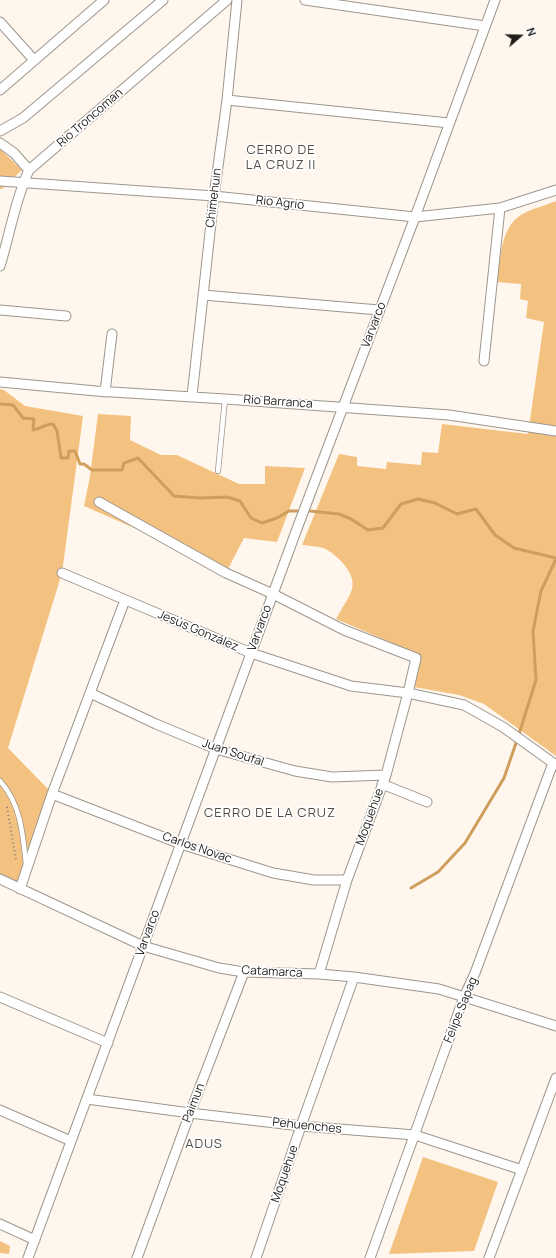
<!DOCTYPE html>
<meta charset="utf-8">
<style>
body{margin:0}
#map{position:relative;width:556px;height:1258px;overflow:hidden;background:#fff7ee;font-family:Manrope,sans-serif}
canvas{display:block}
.north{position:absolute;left:500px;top:16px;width:40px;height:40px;-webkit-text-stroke:3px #fff;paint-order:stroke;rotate:70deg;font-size:11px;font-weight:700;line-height:16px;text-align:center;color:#1f1c19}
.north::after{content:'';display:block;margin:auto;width:14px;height:18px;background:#1f1c19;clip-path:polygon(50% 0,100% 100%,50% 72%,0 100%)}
</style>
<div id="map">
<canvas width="556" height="1258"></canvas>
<div class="north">N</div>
</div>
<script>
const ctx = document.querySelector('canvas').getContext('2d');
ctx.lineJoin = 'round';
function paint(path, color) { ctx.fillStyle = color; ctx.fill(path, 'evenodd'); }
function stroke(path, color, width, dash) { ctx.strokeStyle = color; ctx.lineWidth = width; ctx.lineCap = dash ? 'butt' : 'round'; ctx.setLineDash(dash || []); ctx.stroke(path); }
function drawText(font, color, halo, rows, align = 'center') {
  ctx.font = font + ' Manrope,sans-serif'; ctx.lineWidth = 3.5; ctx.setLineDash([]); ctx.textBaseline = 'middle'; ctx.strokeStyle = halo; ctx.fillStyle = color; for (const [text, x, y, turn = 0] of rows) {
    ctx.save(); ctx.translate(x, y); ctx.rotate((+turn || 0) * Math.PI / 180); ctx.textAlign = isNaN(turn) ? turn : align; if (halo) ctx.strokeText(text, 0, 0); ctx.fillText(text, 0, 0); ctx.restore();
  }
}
const green = new Path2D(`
 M0 149 22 170 2 189H0Z
 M556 201V756L484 704 459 695 414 687 420 660 418 654 336 619C340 611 350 597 352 589 357 574 336 553 323 548 317 546 309 546 302 545L339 454 357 457V466L386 469 387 462 421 465 422 452 438 453 442 424 528 434 544 322 526 318 528 301 520 299 521 284 497 282C500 262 500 231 518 217 529 209 544 206 556 201Z
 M0 389 4 390 25 406 83 416 62 573 8 748 50 791 18 884 0 876Z
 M98 414 131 416 130 440 161 455H177L239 484H265V466L305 468 277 542 244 538 228 569 84 506 90 476Z
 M423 1157 498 1182 474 1251 389 1254Z
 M0 1241 10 1246 9 1254 0 1253Z`);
const stream = new Path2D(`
 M0 404 13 405 23 418 34 419 33 430C41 428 46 424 53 424L57 431 61 458H68L69 451H75L80 464H84L92 470H122L124 463 138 458 174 496 200 498 227 497 240 501 251 518 262 523 277 518 289 511H297
 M310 511 339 514 351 519 368 530 383 528 401 504 418 499 435 503 457 514 476 509 495 535 514 548 556 558
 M519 734 536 680 533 631 541 591 556 559
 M411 888 438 872 465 843 504 778 516 743`);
const path = new Path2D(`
 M7 807 16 860`);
const lane = new Path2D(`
 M218 471 225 399
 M0 781C21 804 23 835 26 864`);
const street = new Path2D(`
 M305 0 485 26
 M0 22 34 60
 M0 90 104 0
 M227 100 449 123
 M0 131 23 118 163 0
 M0 143 14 153 29 170
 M0 181 214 196 415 217 500 208 556 190
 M0 266C10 234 15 200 29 170L227 0
 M203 295 379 310
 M0 310 66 316
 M484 361 500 208
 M0 382 96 391 225 399 449 415 556 431
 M105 392 112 334
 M192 396 214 196 227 100 237 0
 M99 502 226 573 273 594 344 630 416 658 408 693 386 775 347 880 319 974
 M62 573 251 653 351 686 408 693 464 705 503 727 556 765
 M90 693 156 724 216 749 295 771 332 777 386 775
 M382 784 427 802
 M52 794 181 844 273 873 314 880H347
 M0 879 143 946 219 968 244 972 319 974 354 977 439 989 556 1026
 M20 889 52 794 125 600
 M0 997 108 1043
 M87 1099 190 1113 301 1126 415 1135 522 1170
 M0 1110 71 1141
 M0 1224 35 1240
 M28 1258 298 526 415 217 495 0
 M137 1258 190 1113 244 972
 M256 1258 301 1126 354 977
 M370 1258 464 997 475 973 553 763
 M489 1258 556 1078`);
const streetNames = [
 ["Rio Troncoman",90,118,-41],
 ["Chimehuin",214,198,-83],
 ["Rio Agrio",280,203,6],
 ["Varvarco",374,325,-69],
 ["Rio Barranca",278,402,4],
 ["Varvarco",260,628,-70],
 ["Jesús González",198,631,23],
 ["Juan Soufal",233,753,18],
 ["Moquehue",370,817,-70],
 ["Carlos Novac",197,848,19],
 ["Varvarco",148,933,-70],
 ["Catamarca",272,972,3],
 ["Felipe Sapag",461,1010,-68],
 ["Paimun",194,1103,-69],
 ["Pehuenches",307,1126,6],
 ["Moquehue",285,1174,-71]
];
const neighbourhoodNames = [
 ["CERRO DE",281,150],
 ["LA CRUZ II",281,165],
 ["CERRO DE LA CRUZ",270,813],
 ["ADUS",204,1144]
];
paint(green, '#f4c280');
stroke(stream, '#d09e5c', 3);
stroke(lane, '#9d968d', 6);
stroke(street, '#9d968d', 11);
stroke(path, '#847f79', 2, [1, 3]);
stroke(lane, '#fff', 4.5);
stroke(street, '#fff', 9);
drawText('12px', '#1f1c19', '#fff', streetNames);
ctx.letterSpacing = '1px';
drawText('13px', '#524b44', '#fff', neighbourhoodNames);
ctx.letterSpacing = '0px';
</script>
